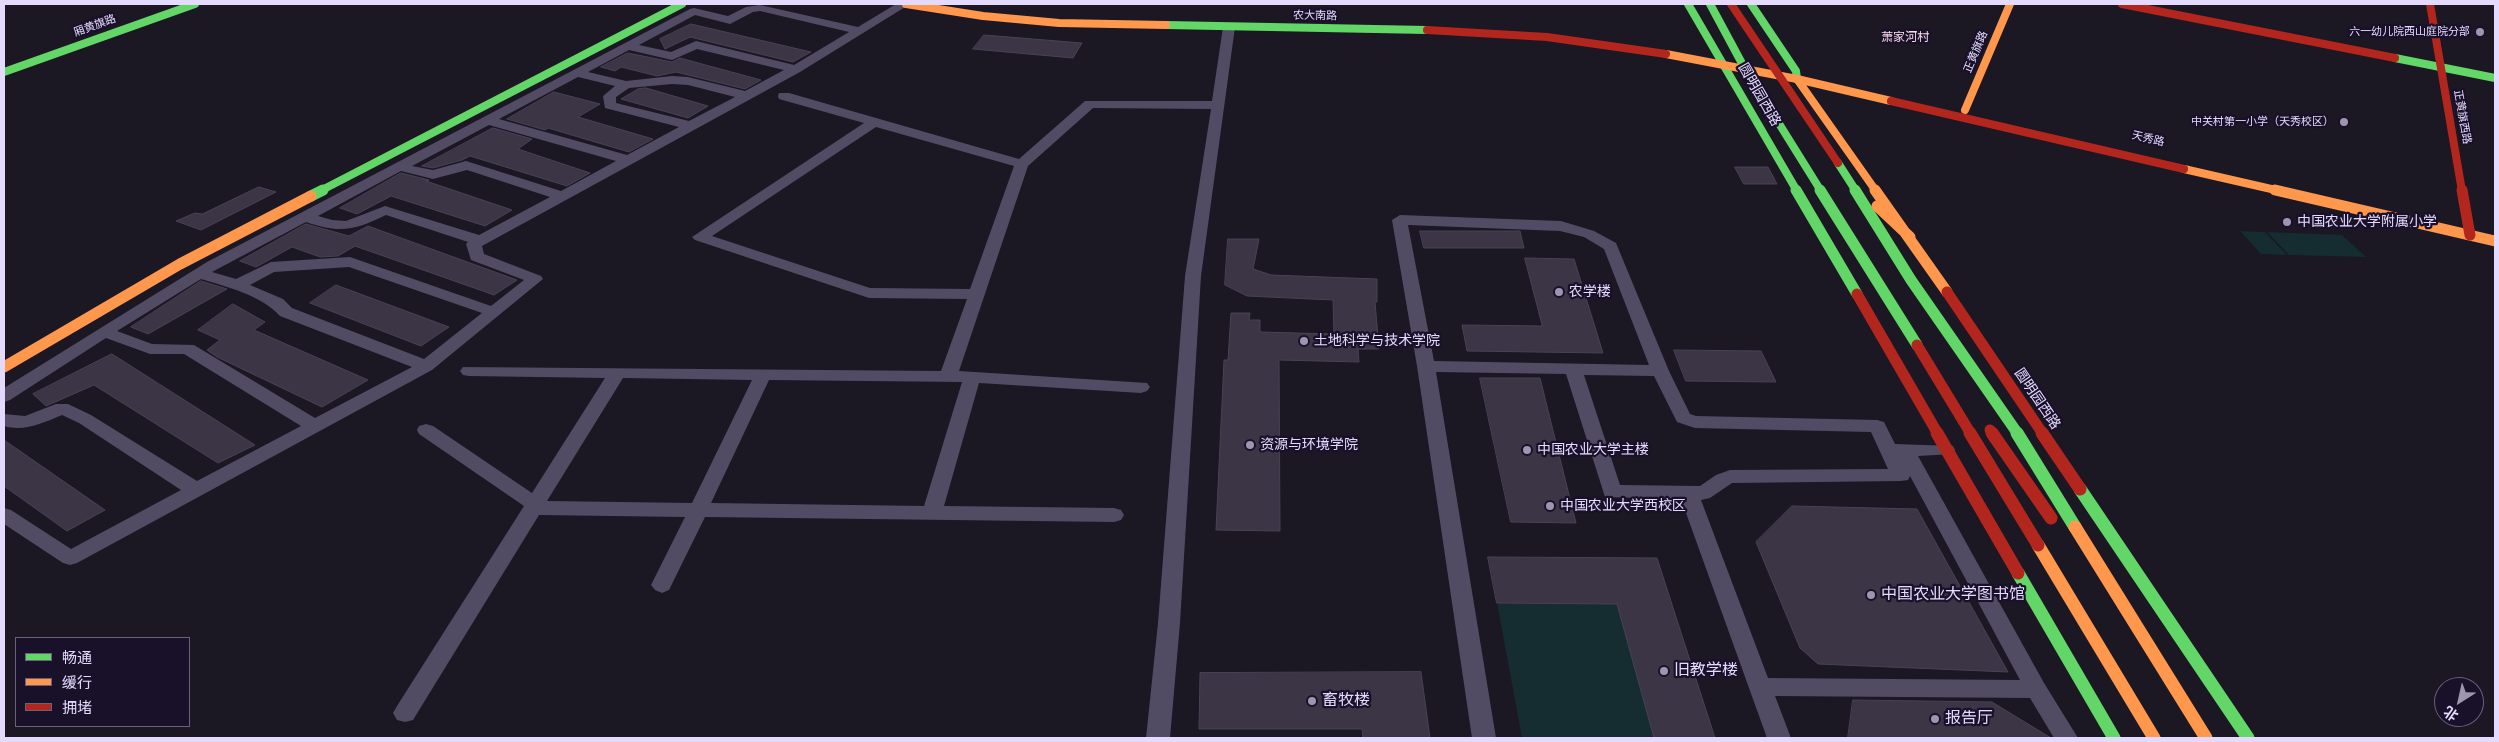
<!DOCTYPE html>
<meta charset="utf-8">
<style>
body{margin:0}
#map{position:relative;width:2499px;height:742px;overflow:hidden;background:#1b1723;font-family:Helvetica,"Noto Sans SC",sans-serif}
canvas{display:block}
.frame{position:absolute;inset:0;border:5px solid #e4dafe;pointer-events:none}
.legend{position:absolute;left:15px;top:637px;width:175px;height:90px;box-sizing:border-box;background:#191129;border:1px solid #6a617e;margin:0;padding:6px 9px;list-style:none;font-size:15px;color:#e4dafe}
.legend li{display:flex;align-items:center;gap:10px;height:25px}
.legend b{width:25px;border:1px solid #6a617e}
.north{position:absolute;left:2434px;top:677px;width:50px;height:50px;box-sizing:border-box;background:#191129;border:1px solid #6a617e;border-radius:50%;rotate:215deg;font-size:14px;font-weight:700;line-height:20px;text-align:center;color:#e4dafe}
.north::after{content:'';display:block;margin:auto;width:18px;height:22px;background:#9e96b1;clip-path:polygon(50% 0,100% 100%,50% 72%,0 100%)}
</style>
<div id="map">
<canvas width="2499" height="742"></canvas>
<div class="frame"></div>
<ul class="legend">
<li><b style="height:6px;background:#63d668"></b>畅通</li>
<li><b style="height:6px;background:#ff974d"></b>缓行</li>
<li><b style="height:6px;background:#b3261e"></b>拥堵</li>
</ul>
<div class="north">北</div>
</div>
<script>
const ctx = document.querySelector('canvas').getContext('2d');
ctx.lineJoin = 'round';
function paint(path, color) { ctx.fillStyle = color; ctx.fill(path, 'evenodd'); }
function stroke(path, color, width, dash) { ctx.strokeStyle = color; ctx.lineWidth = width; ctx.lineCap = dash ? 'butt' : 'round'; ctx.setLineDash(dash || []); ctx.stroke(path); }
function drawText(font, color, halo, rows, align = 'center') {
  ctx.font = font + ' Helvetica,"Noto Sans SC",sans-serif'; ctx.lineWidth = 4.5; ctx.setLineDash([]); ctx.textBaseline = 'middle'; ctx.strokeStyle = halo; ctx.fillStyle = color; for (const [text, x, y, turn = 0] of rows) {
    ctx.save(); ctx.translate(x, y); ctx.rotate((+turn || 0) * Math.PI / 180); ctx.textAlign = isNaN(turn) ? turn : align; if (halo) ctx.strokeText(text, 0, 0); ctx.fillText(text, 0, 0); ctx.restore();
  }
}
const green = new Path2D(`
 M2240 231 2265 232 2287 255 2261 254Z
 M2267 232 2342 235 2366 257 2289 255Z
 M1497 603 1617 604 1654 738H1522Z`);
const building = new Path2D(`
 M691 24 811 52 793 62 690 37 665 49 660 39Z
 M984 35 1082 43 1073 58 973 49Z
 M628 53 672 62 680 58 761 80 745 89 676 72 657 76 621 67 615 71 601 67Z
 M646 88 708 106 688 118 621 99 638 89Z
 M554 92 600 104 578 117 653 139 629 152 548 128 545 130 507 119Z
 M493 128 532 139 518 149 590 173 567 186 470 156 462 160 433 168 422 166Z
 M1735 167H1768L1777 184H1744Z
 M401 173 429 180 426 181 512 210 485 226 391 196 357 214 340 208Z
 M259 187 276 192 201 230 176 221 195 213 202 214Z
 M306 224 349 236 368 226 517 280 494 295 355 246 338 256 320 257 292 247 256 267 240 261Z
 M1420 231H1520L1524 248H1424Z
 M1228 239H1259L1253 269 1271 275 1377 279V302H1375L1379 349H1358L1359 362 1279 360 1280 531 1216 530 1224 360H1228L1231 313H1250L1249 320H1260V332L1334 334 1333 300 1247 296 1225 285Z
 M1525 258 1574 259 1603 353 1467 351 1462 325 1542 326Z
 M201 281 227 289 148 334 131 327Z
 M336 285 449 327 421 346 310 303Z
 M233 304 265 322 254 330 368 380 322 407 217 357 207 350 220 340 198 330Z
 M1674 350 1761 351 1776 382 1686 381Z
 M112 354 255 445 218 463 94 385 46 406 33 394Z
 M1480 378H1540L1576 523 1511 522Z
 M4 440 105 510 67 531 4 486Z
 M1792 506 1917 509 2008 672 1818 664 1800 648 1756 542Z
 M1488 557 1657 558 1715 738H1654L1617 604 1497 603Z
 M1421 672 1430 738H1363L1362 729H1199L1200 673Z
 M1853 700 1992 702 2051 738H1848Z`);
const street = new Path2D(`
 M896 4H910L800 72 482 246 484 254 541 276 543 279 432 370 77 563 70 565 63 563 4 524V508L11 510 71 549 181 490 79 423 62 415C43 423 24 432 4 426V414L25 416 56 404H68L91 415 197 481 301 426 184 354H150L106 338 10 400 4 402V388L207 262 690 9 694 8 728 16 746 7 760 5 858 27ZM760 11 849 32 794 65 696 41 671 52 639 45 695 15 730 24 753 12ZM697 49 784 70 745 91 688 77 672 76 626 81 588 72 629 50 672 60ZM578 77 615 86 603 96 605 108 679 127 627 155 499 119ZM672 84 688 85 735 97 689 121 616 103V97L629 88ZM489 125 616 161 561 191 466 161 433 170 412 166ZM467 170 550 197 479 235 385 206 346 221 332 220 318 216 401 171 433 179ZM386 215 468 242 466 244 471 260 524 280 491 306 350 257 271 262 236 279 212 272 306 222C340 234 355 230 386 215ZM349 267 482 313 424 359 292 308 283 299 250 285 274 272ZM201 279C227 287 261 295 280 316L412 367 315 418 194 345 152 344 117 331Z
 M1229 23 1235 27 1201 276 1180 623 1170 738H1146L1158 623 1185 276 1211 109 1093 108 1028 166 959 371 1147 383 1150 387 1147 391 1141 393 979 383 944 506 1114 508 1121 510 1124 515 1121 520 1114 522 705 517 669 590 662 593 655 590 651 585 685 517 539 515 413 720 405 722 397 720 393 713 397 706 524 506 419 434 417 430 419 426 426 424 433 426 532 493 605 378 469 376 463 375 460 371 463 367 941 371 967 299 869 298 695 240 692 237 864 123 779 99 778 96 779 93H789L1019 159 1085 101H1212L1223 27ZM876 127 1014 166 970 289 870 288 712 236ZM623 378 752 380 692 503 547 501ZM769 380 962 382 924 506 711 503Z
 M1400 215 1561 221 1594 231 1616 243 1669 371 1690 414 1696 416 1877 420 1884 422 1895 444 1953 446 1955 450 1953 454 1918 456 2044 683 2078 738H2054L2030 698 1775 696 1791 738H1767L1681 499 1605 497 1566 374 1436 372 1496 738H1472L1417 366 1392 220ZM1408 225 1560 231 1584 237 1604 249 1649 365 1434 361ZM1584 375 1654 376 1677 422 1695 428 1871 432 1888 469 1730 470 1716 475 1700 486 1620 485ZM1910 476 2020 680 1768 678 1701 500 1710 498 1732 483 1901 481 1908 480Z`);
const fastFar2 = new Path2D(`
 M1688 4 1797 191
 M1710 4 1745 69 1821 191
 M1751 4 1796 71 1797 79
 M1166 25 1427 30
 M2395 58 2495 78
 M4 72 195 4
 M1838 163 1856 191
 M320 191 682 4`);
const fastFar1 = new Path2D(`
 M1796 190 1857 294
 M1820 190 1917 345
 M1855 190 1911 280 2018 434
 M311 196 323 190`);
const fast = new Path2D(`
 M2017 433 2075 527
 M2080 489 2248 738
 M2018 573 2114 738`);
const slowFar2 = new Path2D(`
 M906 4 983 16 1059 23 1166 25
 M1666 54 1797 79 1891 101
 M1797 79 1876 191
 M1965 110 2010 4
 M2184 169 2280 191`);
const slowFar1 = new Path2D(`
 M1875 190 1947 292
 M2275 190 2495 241
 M1877 206 1910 237
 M4 367 180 264 311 196`);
const slow = new Path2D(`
 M2075 527 2206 738
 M2038 545 2154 738`);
const jamFar2 = new Path2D(`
 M1731 4 1838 163
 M2122 4 2395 58
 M2430 4 2462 191
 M1427 30 1547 37 1666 54
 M1891 101 2184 169`);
const jamFar1 = new Path2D(`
 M2462 190 2470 235
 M1947 292 2043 434
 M1857 294 1938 434
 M1917 345 1971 434
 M1990 430 1993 434`);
const jam = new Path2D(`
 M1937 433 2018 573
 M1970 433 2038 545
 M1992 433 2051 518
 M2042 433 2080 489`);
const markers = [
 [2480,32,5,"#9e96b1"],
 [2344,122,5,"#9e96b1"],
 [2287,222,5,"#9e96b1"],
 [1559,292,5,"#9e96b1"],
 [1304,341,5,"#9e96b1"],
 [1250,445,5,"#9e96b1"],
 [1527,450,5,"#9e96b1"],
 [1550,506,5,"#9e96b1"],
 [1871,595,5,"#9e96b1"],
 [1664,671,5,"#9e96b1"],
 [1312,701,5,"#9e96b1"],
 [1935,719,5,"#9e96b1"]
];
const farStreetnames = [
 ["农大南路",1315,16,1],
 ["厢黄旗路",95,26,-20],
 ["正黄旗路",1976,52,-67],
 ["正黄旗西路",2462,117,80],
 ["天秀路",2148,139,13]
];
const farPoinames = [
 ["六一幼儿院西山庭院分部",2470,32],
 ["中关村第一小学（天秀校区）",2334,122]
];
const farNeighbourhoodnames = [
 ["萧家河村",1905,38]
];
const streetNames = [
 ["圆明园西路",1759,95,60],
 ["圆明园西路",2037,399,56]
];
const poiNames = [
 ["中国农业大学附属小学",2297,222],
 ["农学楼",1569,292],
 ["土地科学与技术学院",1314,341],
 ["资源与环境学院",1260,445],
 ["中国农业大学主楼",1537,450],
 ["中国农业大学西校区",1560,506]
];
const nearPoinames = [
 ["中国农业大学图书馆",1881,595],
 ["旧教学楼",1674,671],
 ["畜牧楼",1322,701],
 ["报告厅",1945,719]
];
paint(green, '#152c31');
paint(building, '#3b3545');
stroke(building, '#494257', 1);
paint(street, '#514c64');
stroke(fastFar2, '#63d668', 8);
stroke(fastFar1, '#63d668', 11);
stroke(fast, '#63d668', 13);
stroke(slowFar2, '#ff974d', 8);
stroke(slowFar1, '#ff974d', 11);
stroke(slow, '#ff974d', 13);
stroke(jamFar2, '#b3261e', 8);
stroke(jamFar1, '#b3261e', 11);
stroke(jam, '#b3261e', 13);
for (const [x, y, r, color] of markers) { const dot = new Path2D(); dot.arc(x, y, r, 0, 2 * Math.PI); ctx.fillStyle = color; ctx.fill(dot); stroke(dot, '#191129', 2); }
drawText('11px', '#e4dafe', '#191129', farStreetnames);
drawText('11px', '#e4dafe', '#191129', farPoinames, 'right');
drawText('12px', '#fedcec', '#191129', farNeighbourhoodnames);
drawText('14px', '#e4dafe', '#191129', streetNames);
drawText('14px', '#e4dafe', '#191129', poiNames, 'left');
drawText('16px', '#e4dafe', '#191129', nearPoinames, 'left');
</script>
